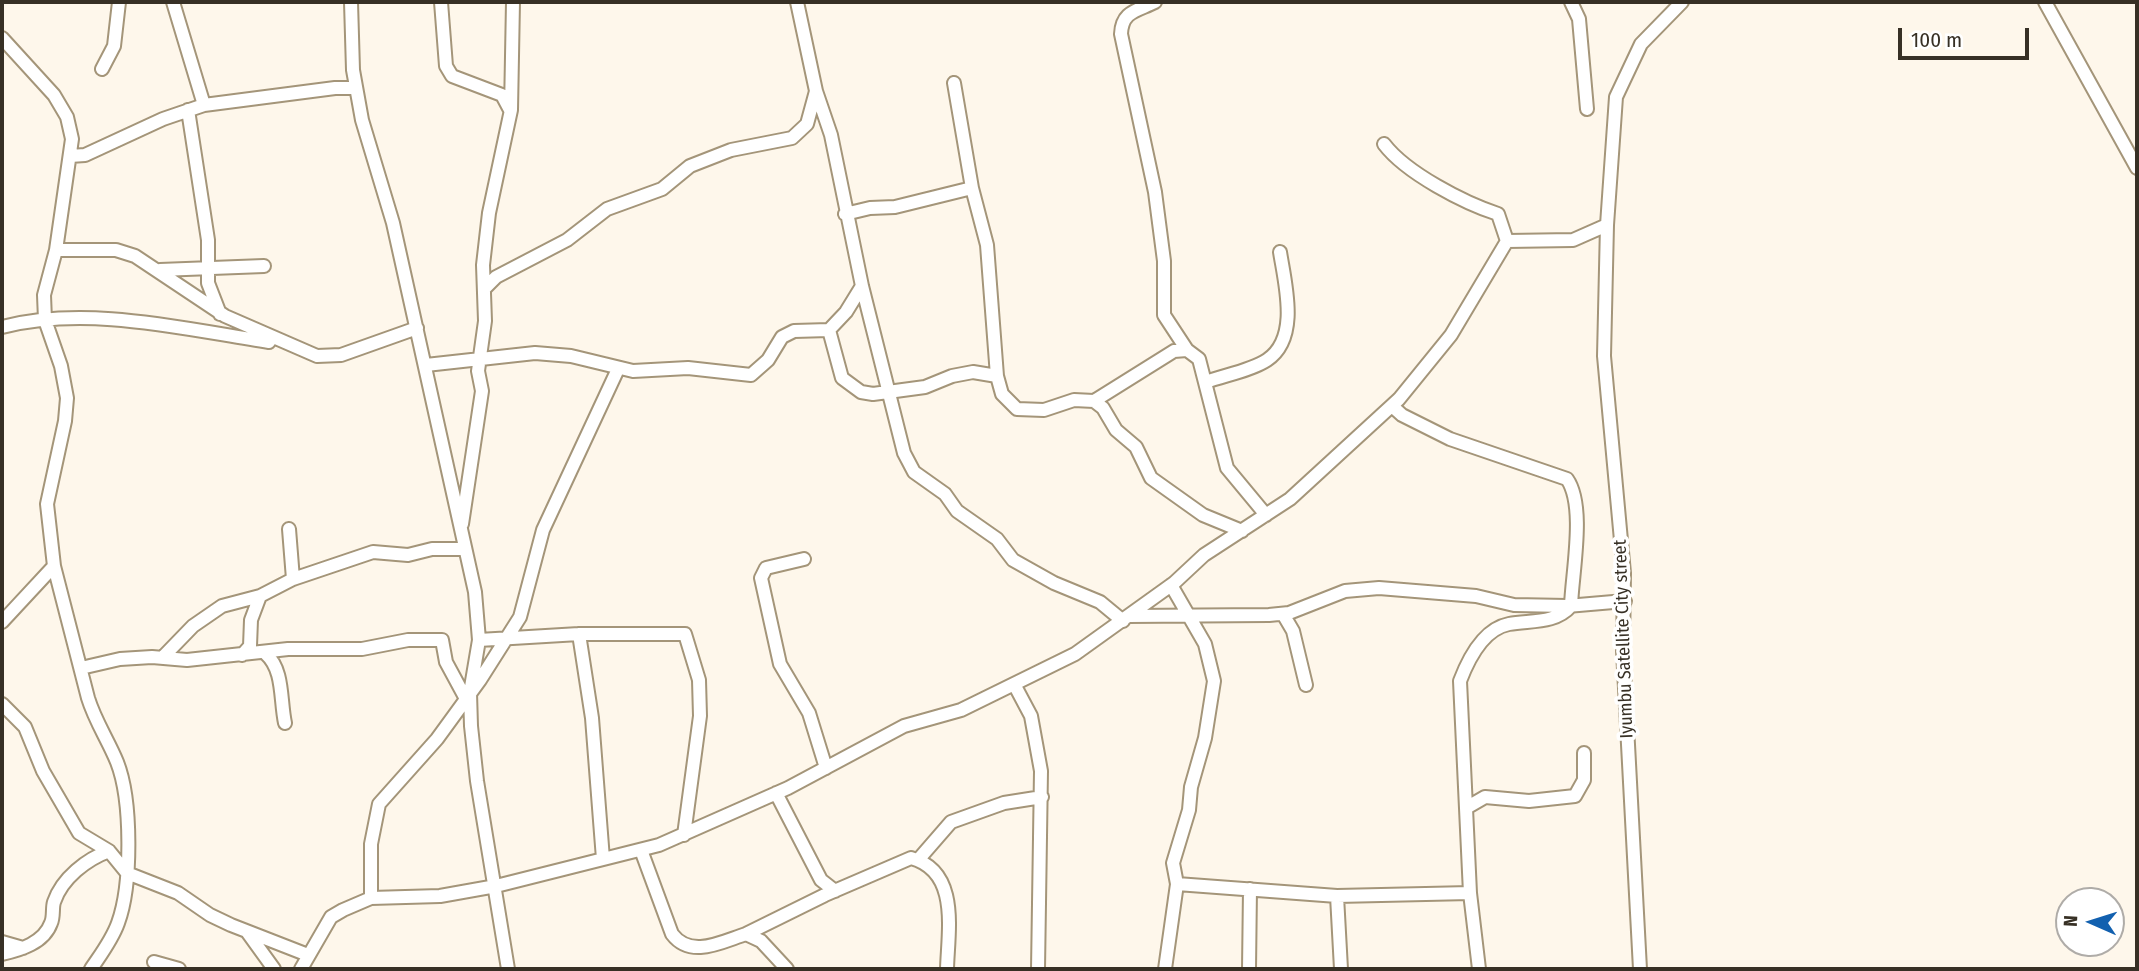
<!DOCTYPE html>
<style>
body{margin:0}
#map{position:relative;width:2139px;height:971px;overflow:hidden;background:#fef7eb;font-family:"Fira Sans Condensed",sans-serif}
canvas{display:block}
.frame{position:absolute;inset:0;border:4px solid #373025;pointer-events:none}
.north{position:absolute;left:2055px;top:887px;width:70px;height:70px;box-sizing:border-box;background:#fff;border:2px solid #afaca8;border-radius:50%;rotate:273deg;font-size:19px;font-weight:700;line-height:28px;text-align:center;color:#373025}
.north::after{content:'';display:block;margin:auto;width:24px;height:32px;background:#1260af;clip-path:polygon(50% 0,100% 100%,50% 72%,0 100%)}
.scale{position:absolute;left:1898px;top:28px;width:131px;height:32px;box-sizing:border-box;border:4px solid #373025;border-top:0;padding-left:9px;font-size:21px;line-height:24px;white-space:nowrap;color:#373025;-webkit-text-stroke:5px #fff;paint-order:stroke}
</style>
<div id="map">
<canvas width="2139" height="971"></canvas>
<div class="frame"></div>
<div class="north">N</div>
<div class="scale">100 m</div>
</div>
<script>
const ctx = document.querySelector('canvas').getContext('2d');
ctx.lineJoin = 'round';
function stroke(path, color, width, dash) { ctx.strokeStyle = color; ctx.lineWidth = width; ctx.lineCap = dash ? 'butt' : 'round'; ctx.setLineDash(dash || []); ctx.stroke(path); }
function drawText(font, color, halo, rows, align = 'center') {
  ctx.font = font + ' "Fira Sans Condensed",sans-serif'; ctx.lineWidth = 7; ctx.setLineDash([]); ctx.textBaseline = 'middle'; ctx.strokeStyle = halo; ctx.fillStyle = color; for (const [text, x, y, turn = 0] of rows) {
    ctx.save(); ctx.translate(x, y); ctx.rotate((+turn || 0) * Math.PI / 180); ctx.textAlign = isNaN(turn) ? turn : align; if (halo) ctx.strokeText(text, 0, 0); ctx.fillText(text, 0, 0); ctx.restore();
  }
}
const minor = new Path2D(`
 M173 2 204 105
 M351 2 353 70 362 120 393 223 475 592 479 640 470 693 471 726 477 781 508 969
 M441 2 446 66 452 76 502 95 510 110
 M797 2 816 91 831 135 862 286 904 453 914 472 945 494 957 511 997 539 1013 560 1054 583 1100 602 1123 621
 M1155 2C1137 11 1122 11 1121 34L1155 192 1164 261V315L1187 350
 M1571 2 1579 19 1587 109
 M2045 2 2137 168
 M2 38 54 95 67 117 72 139 56 250 44 295 45 320 61 366 67 398 65 421 47 504 54 566 88 698C95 721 108 740 117 762 132 800 132 885 118 923 112 940 101 954 91 969
 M102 69 114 46 119 2
 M954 83 972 188 987 245 997 376
 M188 110 208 240V283L220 314
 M1384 144C1406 173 1464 203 1498 214L1507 241
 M70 156 85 155 163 119 204 105 335 88H356
 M845 214 870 208 895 207 972 188
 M1607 225 1604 356 1624 573 1623 651 1640 969
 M56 250H116L135 256 225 316 317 356 341 355 417 328
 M160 270 264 266
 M484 289 496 277 567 240 607 209 662 189 690 166 731 150 792 138 807 124 816 91
 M2 327C88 305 183 329 269 342
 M829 330 846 312 862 286
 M426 365 535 353 571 356 633 371 688 368 751 375 768 360 782 337 794 331 829 330 842 378 861 392 873 394 925 387 952 376 973 372 997 376 1002 394 1017 409 1044 410 1074 400 1094 401 1103 408 1116 430 1136 447 1151 478 1203 515 1242 531
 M1206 382C1225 375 1250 371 1267 360 1300 338 1285 284 1280 252
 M1094 401 1174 351 1187 350 1199 359 1227 468 1266 515
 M1392 406 1402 415 1450 439 1567 479C1586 506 1572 573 1571 606 1555 624 1531 620 1509 624 1483 629 1468 660 1460 681L1470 893 1479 969
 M462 524 482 391 478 371 485 321 483 265 489 213 511 110 513 2
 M289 529 293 579
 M804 559 766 568 761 578 780 664 809 713 826 768
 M1283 614 1293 631 1306 685
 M1128 616 1269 615 1289 613 1345 591 1379 588 1476 596 1514 605 1567 606 1625 601
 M2 622 54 566
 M579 634 592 718 603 859
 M479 640 579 634H685L699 680 700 716 684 835
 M266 654C284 670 280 700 285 723
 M242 655 250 646 251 620 260 596 293 579 373 552 408 555 432 549H465
 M162 658 193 626 222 606 260 596
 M81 668 120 659 152 657 187 660 288 649H362L408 640H442L446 662 466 699
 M1014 684 1031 716 1041 771 1038 969
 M2 704 25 727 43 771 79 833 109 851 127 873 178 893 210 915 231 925 308 955
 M776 793 821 880 835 891
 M1466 808 1485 797 1529 801 1575 796 1584 780V753
 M641 850 672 934C691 959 721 942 746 934L761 941 787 969
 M918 860 951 822 1004 803 1042 797
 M1177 884 1337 896 1470 893
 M1337 896 1341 969
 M371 898V844L379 804 437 739 480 680 520 617 543 530 618 369
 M248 933 274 969
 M746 934 825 895 911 858C960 871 948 931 947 969
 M2 942 23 948
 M2 954C20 950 44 943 51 923 54 917 52 908 54 902 62 878 87 859 109 851
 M154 962 179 969
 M301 969 331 917 343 910 371 898 440 896 496 886 659 845 788 788 904 726 961 710 1075 654 1174 583 1204 555 1290 499 1399 399 1451 335 1507 241 1573 240 1607 225 1616 97 1641 44 1682 2
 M1165 969 1177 884 1173 863 1189 810 1191 787 1205 738 1214 681 1205 644 1171 585
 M1249 969 1250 889`);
const streetNames = [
 ["Iyumbu Satellite City street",1624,639,-92]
];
stroke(minor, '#a49579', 16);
stroke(minor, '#fff', 12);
drawText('18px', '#373025', '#fff', streetNames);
</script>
